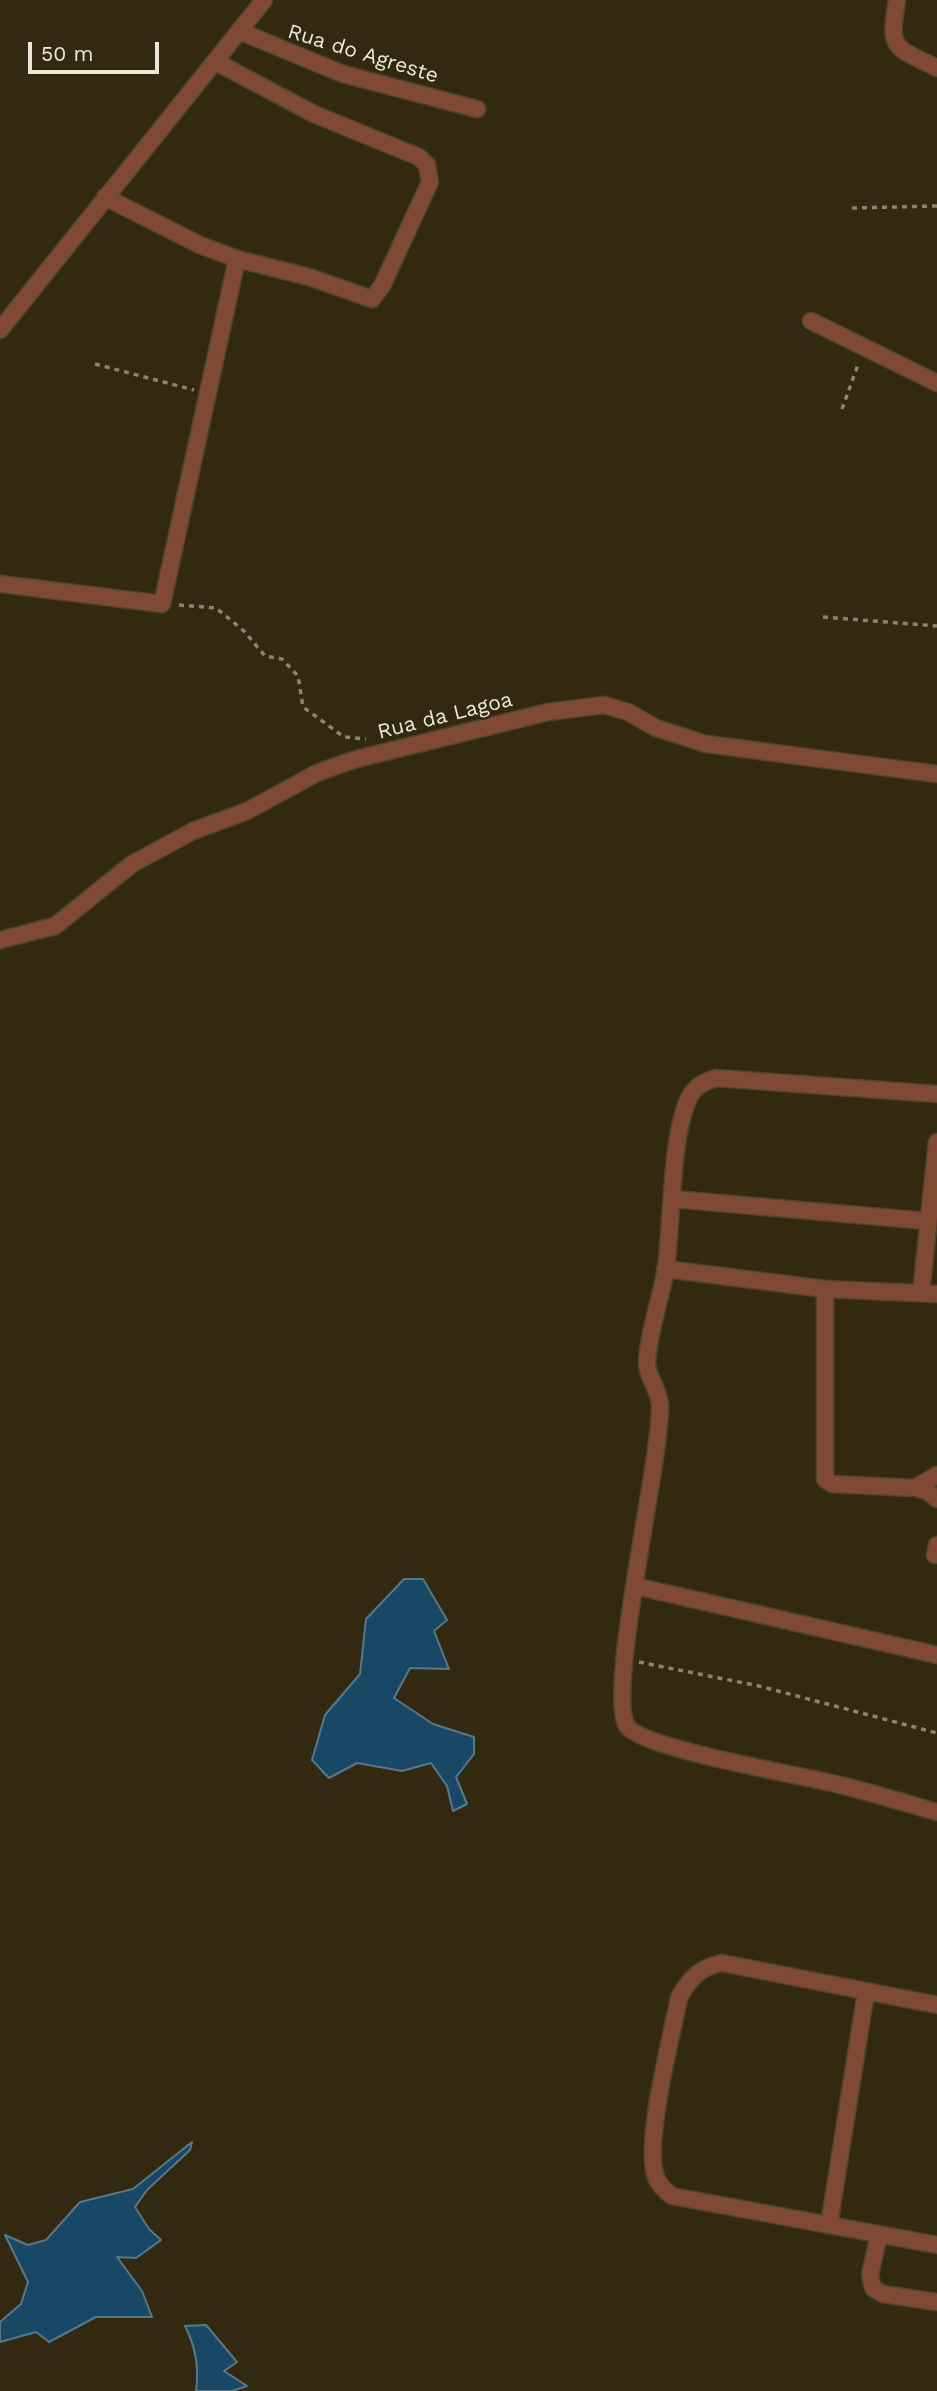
<!DOCTYPE html>
<style>
body{margin:0}
#map{position:relative;width:937px;height:2391px;overflow:hidden;background:#332910;font-family:"Work Sans",sans-serif}
canvas{display:block}
.scale{position:absolute;left:28px;top:42px;width:131px;height:32px;box-sizing:border-box;border:4px solid #ece7d7;border-top:0;padding-left:9px;font-size:21px;line-height:24px;white-space:nowrap;color:#ece7d7;-webkit-text-stroke:5px #332910;paint-order:stroke}
</style>
<div id="map">
<canvas width="937" height="2391"></canvas>
<div class="scale">50 m</div>
</div>
<script>
const ctx = document.querySelector('canvas').getContext('2d');
ctx.lineJoin = 'round';
function paint(path, color) { ctx.fillStyle = color; ctx.fill(path, 'evenodd'); }
function stroke(path, color, width, dash) { ctx.strokeStyle = color; ctx.lineWidth = width; ctx.lineCap = dash ? 'butt' : 'round'; ctx.setLineDash(dash || []); ctx.stroke(path); }
function drawText(font, color, halo, rows, align = 'center') {
  ctx.font = font + ' "Work Sans",sans-serif'; ctx.lineWidth = 5; ctx.setLineDash([]); ctx.textBaseline = 'middle'; ctx.strokeStyle = halo; ctx.fillStyle = color; for (const [text, x, y, turn = 0] of rows) {
    ctx.save(); ctx.translate(x, y); ctx.rotate((+turn || 0) * Math.PI / 180); ctx.textAlign = isNaN(turn) ? turn : align; if (halo) ctx.strokeText(text, 0, 0); ctx.fillText(text, 0, 0); ctx.restore();
  }
}
const water = new Path2D(`
 M404 1579H423L447 1620 434 1631 449 1669 410 1668 394 1698 433 1724 474 1737V1754L456 1777 467 1804 453 1811 447 1786 431 1763 402 1771 357 1763 329 1778 312 1760 325 1715 360 1674 366 1619Z
 M192 2142 190 2150 147 2190 135 2207 149 2229 161 2240 136 2258 117 2257 142 2291 152 2317H96L49 2342 36 2332 0 2342V2322L21 2304 28 2282 5 2235 28 2245 46 2240 80 2202 133 2189Z
 M206 2325 237 2362 224 2371 247 2386 232 2391H196C199 2367 196 2348 185 2326Z`);
const path = new Path2D(`
 M852 208 937 206
 M95 364 194 390
 M842 409 859 362
 M179 605 216 608 244 631 265 656 282 659 298 676 303 707 344 737 366 739
 M823 617 937 626
 M639 1662 759 1686 937 1733`);
const street = new Path2D(`
 M897 0C889 49 892 46 937 68
 M239 31 343 74 477 109
 M105 197 200 245 237 259 309 277 372 299 382 286 430 182 427 165 419 157 314 114 216 62
 M811 321 937 383
 M0 330 264 0
 M0 584 162 604 237 259
 M0 940 55 926 132 864 193 831 247 811 317 773 353 760 548 712 604 705 628 712 656 728 706 744 937 774
 M937 1094 716 1078C703 1082 694 1087 688 1100 671 1139 672 1222 666 1268 661 1299 649 1330 647 1361 646 1376 660 1390 660 1406 661 1462 606 1692 627 1726 642 1749 806 1776 840 1785 873 1793 905 1803 937 1812
 M673 1199 927 1221
 M665 1269 825 1289 937 1294
 M825 1289V1479L832 1484 915 1488 927 1491 937 1499
 M921 1293 937 1142
 M915 1488 937 1475
 M935 1555 937 1545
 M635 1586 937 1655
 M937 2005 722 1963C700 1967 689 1979 679 1998 671 2039 647 2131 654 2170 656 2182 663 2189 672 2196L937 2245
 M829 2225 866 1992
 M879 2234 870 2275 873 2288 883 2294 937 2302`);
const streetNames = [
 ["Rua do Agreste",363,54,17],
 ["Rua da Lagoa",445,716,-14]
];
paint(water, '#194867');
stroke(water, '#587889', 2);
stroke(street, '#4d442c', 19);
stroke(path, '#8b846f', 3.5, [5, 5]);
stroke(street, '#804934', 16);
drawText('21px', '#ece7d7', '#332910', streetNames);
</script>
